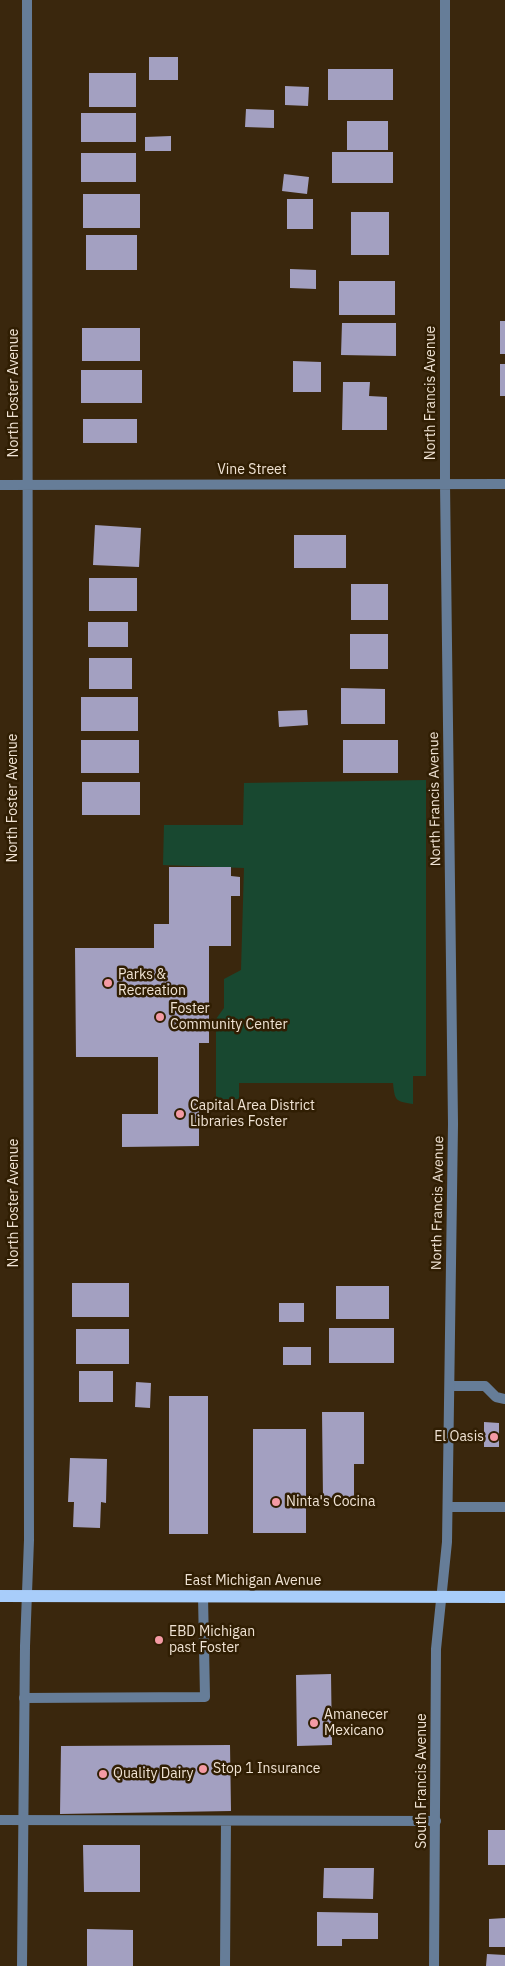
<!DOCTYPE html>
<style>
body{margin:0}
canvas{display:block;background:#3a270d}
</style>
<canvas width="505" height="1966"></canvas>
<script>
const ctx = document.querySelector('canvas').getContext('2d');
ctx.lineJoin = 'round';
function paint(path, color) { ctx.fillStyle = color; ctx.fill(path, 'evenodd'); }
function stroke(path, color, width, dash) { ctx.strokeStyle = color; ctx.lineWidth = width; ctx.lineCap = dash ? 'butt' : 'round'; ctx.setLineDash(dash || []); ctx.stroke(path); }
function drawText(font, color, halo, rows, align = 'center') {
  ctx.font = font + ' "IBM Plex Sans",sans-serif'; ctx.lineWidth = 5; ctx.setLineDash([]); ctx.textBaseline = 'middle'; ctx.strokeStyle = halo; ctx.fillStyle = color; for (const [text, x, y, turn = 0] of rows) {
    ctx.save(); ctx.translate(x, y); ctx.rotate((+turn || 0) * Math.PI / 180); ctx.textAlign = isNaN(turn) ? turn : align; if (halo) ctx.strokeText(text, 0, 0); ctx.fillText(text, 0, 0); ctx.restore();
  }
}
const green = new Path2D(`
 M426 780V1076H413V1104C395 1101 395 1101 393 1083H239V1099H216V1019L224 1008V979L241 970 244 868 163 865 164 825H243L244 783Z`);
const building = new Path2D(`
 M149 57H178V80H149Z
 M328 69H393V100H328Z
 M89 73H136V107H89Z
 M285 86 309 87 308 106 285 105Z
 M246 109 274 110V128L245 127Z
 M81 113H136V142H81Z
 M347 121H388V150H347Z
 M171 136V151H145V137Z
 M332 152H393V183H332Z
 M81 153H136V182H81Z
 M284 174 309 177 307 194 282 191Z
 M83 194H140V228H83Z
 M287 199H313V229H287Z
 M351 212H389V255H351Z
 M86 235H137V270H86Z
 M290 269 316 270V289L290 288Z
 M339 281H395V315H339Z
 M500 321H505V354H500Z
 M342 323H396V356L341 355Z
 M82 328H140V361H82Z
 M293 361 321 362V392H293Z
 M500 364H505V396H500Z
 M81 370H142V403H81Z
 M343 382H370L369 396 387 397V430H342Z
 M83 419H137V443H83Z
 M95 525 141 528 139 567 93 565Z
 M294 535H346V568H294Z
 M89 578H137V611H89Z
 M351 584H388V620H351Z
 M88 622H128V647H88Z
 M350 634H388V669H350Z
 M89 658H132V689H89Z
 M341 688 385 689V724H341Z
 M81 697H138V731H81Z
 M307 710 308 725 279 727 278 711Z
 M81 740H139V773H81Z
 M343 740H398V773H343Z
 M82 782H140V815H82Z
 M169 867H231V876L240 877V896H231V946H209V1043H199V1146L122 1147V1114H158V1057H76L75 948H154V924H169Z
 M72 1283H129V1317H72Z
 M336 1286H389V1319H336Z
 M279 1303H304V1322H279Z
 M329 1328H394V1363H329Z
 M76 1329H129V1364H76Z
 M283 1347H311V1365H283Z
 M79 1371H113V1402H79Z
 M136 1382 151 1383 150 1408 135 1407Z
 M169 1396H208V1534H169Z
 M322 1412H364V1464H354V1498H323Z
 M484 1422 499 1423V1447H484Z
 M253 1429H306V1533H253Z
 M70 1458 107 1459 106 1503 101 1502 100 1528 73 1527 74 1502H68Z
 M331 1674 332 1745 297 1746 296 1675Z
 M230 1745 231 1811 60 1814 61 1746Z
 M488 1830H505V1865H488Z
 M83 1845H140V1892H84Z
 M324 1868H374L373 1899 323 1898Z
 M317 1912 378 1913V1939H342V1946H317Z
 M505 1918V1947H489V1919Z
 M87 1929 133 1930V1966H87Z
 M487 1954 505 1955V1966H486Z`);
const service = new Path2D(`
 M450 1386H485L496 1397 505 1399
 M448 1507H505
 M24 1698 205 1697 203 1596
 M0 1820 436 1821
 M225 1966 226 1821`);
const minor = new Path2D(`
 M0 485 505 484
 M22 1966 25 1646 29 1540 27 0
 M434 1966 436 1649 447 1542 453 1124 445 484V0`);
const primary = new Path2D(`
 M0 1596 505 1597`);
const markers = [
 [108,983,5,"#f49aa4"],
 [160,1017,5,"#f49aa4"],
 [180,1114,5,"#f49aa4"],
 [494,1437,5,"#f49aa4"],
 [276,1502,5,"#f49aa4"],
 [159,1640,5,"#f49aa4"],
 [314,1723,5,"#f49aa4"],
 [203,1769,5,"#f49aa4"],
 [103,1774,5,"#f49aa4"]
];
const streetNames = [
 ["North Foster Avenue",14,393,-90],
 ["North Francis Avenue",431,393,-90],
 ["Vine Street",252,470],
 ["North Foster Avenue",13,798,-90],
 ["North Francis Avenue",435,799,-91],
 ["North Foster Avenue",14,1203,-90],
 ["North Francis Avenue",438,1203,-89],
 ["East Michigan Avenue",253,1581],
 ["South Francis Avenue",422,1781,-90]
];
const poiNames = [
 ["Parks &",118,975],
 ["Recreation",118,991],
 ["Foster",170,1009],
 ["Community Center",170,1025],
 ["Capital Area District",190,1106],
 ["Libraries Foster",190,1122],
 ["El Oasis",484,1437,"right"],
 ["Ninta's Cocina",286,1502],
 ["EBD Michigan",169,1632],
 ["past Foster",169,1648],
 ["Amanecer",324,1715],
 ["Mexicano",324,1731],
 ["Stop 1 Insurance",213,1769],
 ["Quality Dairy",113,1774]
];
paint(green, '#184830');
paint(building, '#a3a0c1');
stroke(service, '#667d98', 10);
stroke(minor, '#667d98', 10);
stroke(primary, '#a8cdfa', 12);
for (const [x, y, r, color] of markers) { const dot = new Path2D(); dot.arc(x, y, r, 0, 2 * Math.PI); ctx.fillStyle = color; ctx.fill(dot); stroke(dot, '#301e03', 2); }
drawText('14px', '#f0e3d4', '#301e03', streetNames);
drawText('14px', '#f0e3d4', '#301e03', poiNames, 'left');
</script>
